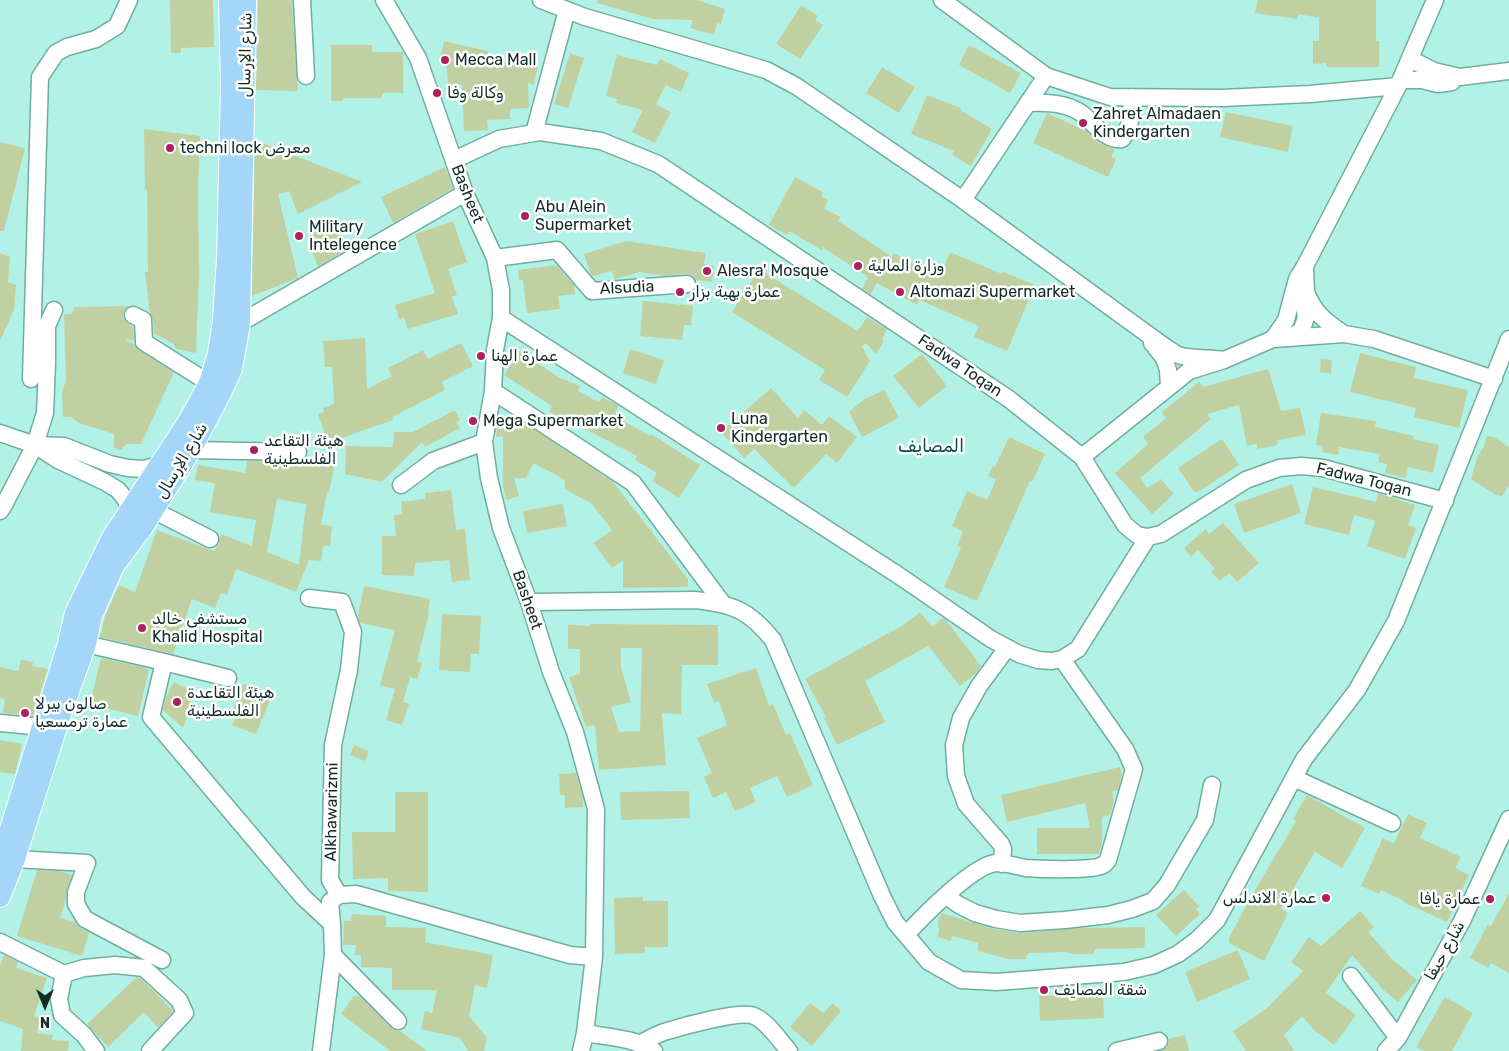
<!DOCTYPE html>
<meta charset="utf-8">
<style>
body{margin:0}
#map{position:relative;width:1509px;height:1051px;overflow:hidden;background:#b2f2e6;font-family:Rubik,sans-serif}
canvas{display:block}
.north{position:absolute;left:20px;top:981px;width:50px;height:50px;-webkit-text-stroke:4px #fff;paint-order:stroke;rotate:180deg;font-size:14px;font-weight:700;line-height:20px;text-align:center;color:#112b27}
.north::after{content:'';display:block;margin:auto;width:18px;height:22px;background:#112b27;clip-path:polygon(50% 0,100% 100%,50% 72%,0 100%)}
</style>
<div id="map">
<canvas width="1509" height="1051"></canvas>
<div class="north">N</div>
</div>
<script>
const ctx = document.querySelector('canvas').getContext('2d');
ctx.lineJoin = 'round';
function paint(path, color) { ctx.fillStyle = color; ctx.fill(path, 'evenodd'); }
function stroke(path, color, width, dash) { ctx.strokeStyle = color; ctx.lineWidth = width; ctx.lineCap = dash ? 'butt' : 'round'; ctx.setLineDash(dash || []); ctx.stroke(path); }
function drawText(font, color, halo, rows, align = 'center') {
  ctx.font = font + ' Rubik,Cairo,sans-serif'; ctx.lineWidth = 5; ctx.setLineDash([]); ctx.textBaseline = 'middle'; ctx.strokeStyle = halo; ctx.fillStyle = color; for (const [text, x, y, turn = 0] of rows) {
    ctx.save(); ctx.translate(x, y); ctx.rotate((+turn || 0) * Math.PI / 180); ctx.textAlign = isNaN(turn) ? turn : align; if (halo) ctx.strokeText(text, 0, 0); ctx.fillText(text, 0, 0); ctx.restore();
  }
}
const building = new Path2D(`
 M170 0H213L214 47 181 48V53H171Z
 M258 0H292L298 91 256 90Z
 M597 0H696L725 9 721 24 717 23 714 35 690 28 693 20 653 19 597 3Z
 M1258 0H1376V41H1379V67H1326V63L1313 64V41H1319V18L1298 14 1297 19 1255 13Z
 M801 5 818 16 815 20 823 25 800 59 776 44Z
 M444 41 488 51V59L503 62 516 61 538 66 534 85 528 83 529 108 510 109V119L487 120 488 130 464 131 462 85 448 84 446 60 440 59Z
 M331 45H372V52H403V93H382V98H343V101H331Z
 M969 45 1021 73 1010 93 959 65Z
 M570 53 584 58 568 108 554 104Z
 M617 55 657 65 660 59 689 73 681 92 666 85 656 104 671 112 655 143 632 132 643 110 616 103 617 99 606 96Z
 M882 67 915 87 899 113 866 93Z
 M927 95 961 108 960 110 992 129 971 166 952 155 954 151 911 134Z
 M1226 112 1293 126 1288 152 1220 137Z
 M1047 113 1086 131 1099 143 1115 149 1111 157 1116 159 1108 177 1033 143Z
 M144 129 200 136 198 193 199 273 196 353 176 349 174 344 154 333 153 320 150 314 145 272H148L147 190H145Z
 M255 140 362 182 298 214 289 191 278 194 298 278 252 296Z
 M0 142 25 148 4 231H0Z
 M445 167 453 188 393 223 381 197Z
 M795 177 823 192 821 196 828 200 824 208 840 217 838 221 892 257 894 253 939 278 950 252 1002 274 1003 272 1035 285 1007 351 974 337 979 326 919 300 917 305 877 283 871 294 868 292 862 289 868 277 823 247 822 250 789 231 787 235 769 225Z
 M453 221 467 262 448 269 457 295 452 297 458 314 408 329 404 317 399 319 395 305 435 293 415 234Z
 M334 223 341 241 338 242 342 253 318 267 308 240 314 237 312 232Z
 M626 241 706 253 704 264 714 266 712 282 696 280 692 275 687 274 665 276 640 272 615 279 612 271 592 276 590 273 584 254Z
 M0 253 10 257 8 282 16 285 14 310 0 341Z
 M557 265 564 274V276H566L574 285 575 294 558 296 560 309 527 313 523 280H519L518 270Z
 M759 269 858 331 867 317 887 329 882 339 884 341 876 354 866 343 862 346 870 361 847 397 819 380 825 370 732 312Z
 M643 301 693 306 691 325H684L682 340 640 336Z
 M129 306 124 310 123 316 125 321 133 327 134 340 125 339 135 345 139 350 174 372 141 444H126L121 450 114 448V434L79 423 71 417H63L62 392 66 381 64 314H71L75 307Z
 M365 338 367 389 392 376 388 368 423 350 428 359 461 343 473 366 442 382 445 390 392 417 393 420 328 443 318 414 324 412 323 408 334 404 332 367H325L323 341Z
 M630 349 664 360 656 384 623 373Z
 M519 351 560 378 580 386 578 391 599 402 602 397 614 403 619 406 615 413 624 418 623 421 650 436 651 434 700 465 679 498 652 481 657 473 635 460 637 456 574 423 549 412 552 406 504 375Z
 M1360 353 1416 367 1414 378 1468 390 1459 428 1414 417 1416 408 1350 392Z
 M922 354 947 386 919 408 893 376Z
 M1321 359 1332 360 1331 373 1320 372Z
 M1268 369 1281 411 1300 408 1306 435 1277 440 1278 445 1257 449V444L1247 446 1239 405 1207 414 1211 419 1140 478 1147 488 1161 479 1174 494 1152 514 1115 473 1148 444 1143 437 1166 418 1162 412 1199 382 1203 387Z
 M771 388 798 418 804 410 822 425 829 416 857 437 837 463 826 454 794 488 754 449 744 458 721 432Z
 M884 390 899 418 862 437 849 412 863 400Z
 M455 410 460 420 456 422 460 428 425 447 422 442 382 482 345 474 346 446 393 447 394 432H413Z
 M1321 413 1376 421 1375 427 1414 436 1413 439 1439 445 1433 473 1408 467 1406 478 1385 473 1387 464 1378 462 1380 454 1339 447 1338 455 1322 452 1323 446 1316 445Z
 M498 420H509L517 424H526L613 482 688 579V587L623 588V560L612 568 594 543 612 530 592 504 565 489V480L534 463 526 478H514L519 496 506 500 503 486V437H496Z
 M1487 436 1494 437 1509 447V485L1502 496 1496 495 1471 479 1477 458 1484 446Z
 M1009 437 1045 454 1032 482 1030 481 977 601 944 587 961 548 957 546 963 531 952 526 967 491 987 500 996 479 988 476 993 466 995 467Z
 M1222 439 1239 465 1198 492H1194L1178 468Z
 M306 458 335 463 329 492H327L321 525 332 526 330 546H323L321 561 309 560 296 592 236 569 227 595 221 593 215 608 192 599 173 654 100 637 105 616 119 585 135 592 157 530 214 551 219 543 221 534 252 546 256 520 210 512 215 483 195 480 198 465 245 473 247 461 284 462 304 466ZM277 499 306 504 299 565 267 552Z
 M1292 484 1301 513 1244 533 1234 504Z
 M1313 487 1376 502 1378 493 1415 505 1408 525 1416 528 1405 559 1367 546 1375 521 1354 515 1349 535 1304 524Z
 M451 490 456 530 465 529 470 580 452 582 449 560 415 563 414 576 382 575V536H396L394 515 402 514 401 502 425 499V493Z
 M563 504 567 526 527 533 523 511Z
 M1223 523 1259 563 1237 582 1229 573 1220 581 1211 572 1215 569 1198 550 1191 557 1184 548 1206 529 1209 534Z
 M364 586 430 599 428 613H429L417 661 422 663 417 679 410 677 403 702 409 704 402 725 386 720 395 689 380 685 395 630 360 623 358 616Z
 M920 612 932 627 943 618 945 619 981 666 975 674 960 686 928 646 865 681 885 722 837 745 824 718 826 717 805 679 905 624Z
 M442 614 481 616 479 654H471L470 672 439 670Z
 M591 624 718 625V665H682L681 714 662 713 666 765 599 770 595 725 586 727 569 677 580 674V649H568V625L591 626ZM621 648H642L640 731 619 732 611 707 631 702 621 668Z
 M101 658 143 667 149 670 138 716 90 704Z
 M21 660 33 662 32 666 48 669 33 716 3 713 5 699 0 698V667L18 671Z
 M756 668 769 706 773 704 786 735 790 733 813 785 787 797 777 776 750 788 756 802 735 811 726 792 713 798 704 777 712 773 697 738 727 725 719 701 714 703 707 684Z
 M174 682 194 692 183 728 163 710 166 697Z
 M243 684 264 692 262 697 270 700 256 734 232 725 236 716 231 715Z
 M0 740 22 744 15 774 0 772Z
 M354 745 369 751 365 761 350 755Z
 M1120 767 1122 774 1118 790 1112 791 1114 801 1110 815 1102 817V844L1099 854H1037V828H1090L1085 803 1007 822 1001 795Z
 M576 773 583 798V807L565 808V795H560L559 774Z
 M689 791 690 818 621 820 620 792Z
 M395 792H428V892L388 891V878L353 879 352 832H395Z
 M1307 795 1365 828 1342 868 1315 852 1281 909 1288 913 1264 961 1229 943V938L1252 895 1296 821 1293 819Z
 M1408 814 1427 823 1420 838 1461 857 1455 868 1469 875 1447 922 1403 902 1404 901 1381 890 1379 894 1361 886 1383 838 1394 844Z
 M37 870 59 871 72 875 67 889 66 899 60 918 75 922 80 928 89 933 82 956 17 936Z
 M1184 890 1199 906 1196 909 1200 914 1176 936 1156 915Z
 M1509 893V973L1491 963 1488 968 1470 958 1488 924 1491 926Z
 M643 897V901H668V947H645V953L615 954 614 898Z
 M1360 911 1374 927 1368 932 1392 959 1417 980 1398 1002 1380 987V986L1352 955 1326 993 1356 1015 1334 1045 1315 1031 1302 1016 1284 1035 1294 1051H1246L1233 1031 1267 1008 1303 971 1291 962 1309 937 1321 946Z
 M942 913 993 929 1019 933 1080 928 1145 927V943L1144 948 1095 949 1093 954H1073L1066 952 1028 953 1026 959H1009L978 951V943L952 936 951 941 937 937 939 932 938 920Z
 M352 914 386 916V927L426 928 425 942 493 955 487 988 475 985 469 1016 487 1038 484 1051H468L460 1038 421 1029 425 1011 432 1013 437 990H392V968L361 967V955H355L356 945H343L344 921H351Z
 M1238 950 1250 979 1197 1002 1185 972Z
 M4 955 18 962 16 968 47 978 34 1016 41 1018 37 1033 53 1035 52 1040 69 1041 68 1051H21L23 1029 0 1021V966Z
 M137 977 140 978 152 989 173 1011 158 1028 144 1012 108 1047 87 1024Z
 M1103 994 1104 1018 1040 1021 1039 996Z
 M354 996 361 997 391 1028 396 1031H400L427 1051H390L341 1014Z
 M1445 997 1473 1013 1452 1051H1424L1416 1047Z
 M810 1003 824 1013 832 1003 841 1011 812 1046 790 1027Z
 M1185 1035 1189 1051H1160L1166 1048 1169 1043V1039Z`);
const minor = new Path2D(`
 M302 0 306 76
 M384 0 418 58 465 193 495 258 501 290V318L495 350 493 391 484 442 489 478 501 528 529 602 551 672 575 732 596 809 594 957 585 1033 581 1051
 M541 0 585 17 766 70 796 86 963 200 1161 344C1166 347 1172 352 1178 355 1189 359 1211 358 1224 360
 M942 0 1046 76 1110 97 1221 98 1310 94 1398 86
 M1410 59 1434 71 1460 77 1509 71
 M1401 80H1422L1438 84 1452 82
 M1028 103C1044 102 1067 103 1081 113 1094 122 1104 141 1122 139 1131 127 1132 112 1132 97
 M534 133 567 10
 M454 160 499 139 540 132 601 141 658 164 1009 399 1082 457 1125 525 1137 535 1148 537 1161 534 1246 480 1279 468 1301 466 1323 468 1445 501
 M963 200 1046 76
 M495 258 557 250 592 291 687 284
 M1306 292C1314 313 1326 322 1344 334
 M133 315 143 320 144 342 209 383
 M501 318 901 577 991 639 1019 654 1038 660 1052 661 1062 659 1078 649 1148 537
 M240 323 465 193
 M1289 338 1301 331 1306 318 1304 304 1306 292 1305 270
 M1273 339 1286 320 1297 279 1305 266 1398 86 1435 0
 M1152 343 1164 358 1168 370 1169 387
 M31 379 40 77 56 53 67 47 96 39 117 26 129 0
 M493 391 633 483 723 604
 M0 433 35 445 4 505 0 511
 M35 445 45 413 47 363V326L54 310
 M35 445 64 446 110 464 128 468 143 469 160 465
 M35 445 58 460 105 482 118 490 126 500 130 512
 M191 450 298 452
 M1082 457 1189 371 1224 360 1273 339 1344 334 1374 339 1494 379
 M401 485 433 461 484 442
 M153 510 210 539
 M309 598 342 602 353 632 349 670 333 745 330 880 339 895
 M529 602 695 600C733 604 749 610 773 640L882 896 895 922 929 962 961 980 997 982 1124 972 1154 965 1178 954 1197 940 1217 920 1304 759 1357 690 1396 621 1509 339
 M86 644 164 662 151 717 303 897 332 924
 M164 662 228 678
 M0 723 43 727
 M1294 778 1392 823
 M15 859 87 863 76 892V904L85 919 162 960
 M1002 864 1003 849 1001 844 966 804 956 776 954 745 961 718 979 686 1007 648
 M339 895 356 894 570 955 594 957
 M946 896 959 905 975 913 996 919 1020 923 1065 920 1108 915 1132 909 1153 901 1167 885 1205 820 1212 785
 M906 935C922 917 973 865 996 863 1003 862 1019 867 1026 868 1040 869 1094 871 1103 865 1105 865 1107 861 1108 860L1134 769 1125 749 1062 659
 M0 942 64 974 59 999 62 1015 84 1035 96 1051
 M333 955 398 1021
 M64 974 84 968 115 965 144 968 179 1000 185 1013 150 1051
 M1351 976 1398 1038
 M585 1033C608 1037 635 1038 654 1051
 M639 1044C647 1040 655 1035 664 1032 680 1027 740 1010 754 1016 767 1021 780 1041 789 1051
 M321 1051 333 955 332 924 330 902 339 895
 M1117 1051 1159 1041
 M1386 1051 1398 1038 1462 921 1509 819`);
const major = new Path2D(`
 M0 861 67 647 75 613 111 539 189 420 209 383 218 353 223 321 227 258 231 85 229 0
 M0 897 15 859 63 708 86 644 92 616 114 566 143 527 191 450 221 393 232 369 240 323 246 0`);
const markers = [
 [445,60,5,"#ad205b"],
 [437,93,5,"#ad205b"],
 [1083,123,5,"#ad205b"],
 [170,148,5,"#ad205b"],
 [525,216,5,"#ad205b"],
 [299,236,5,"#ad205b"],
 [858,266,5,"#ad205b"],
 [707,271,5,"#ad205b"],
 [680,292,5,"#ad205b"],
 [900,292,5,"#ad205b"],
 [481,356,5,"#ad205b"],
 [473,421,5,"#ad205b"],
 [721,428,5,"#ad205b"],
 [254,450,5,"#ad205b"],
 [142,628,5,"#ad205b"],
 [177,702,5,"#ad205b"],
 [25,713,5,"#ad205b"],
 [1326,898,5,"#ad205b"],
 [1490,899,5,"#ad205b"],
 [1044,990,5,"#ad205b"]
];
const streetNames = [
 ["شارع الإرسال",246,55,-89],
 ["Basheet",467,194,68],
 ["Alsudia",627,288,-3],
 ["Fadwa Toqan",960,366,34],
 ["شارع الإرسال",182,461,-59],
 ["Fadwa Toqan",1364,480,14],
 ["Basheet",527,600,71],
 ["Alkhawarizmi",332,812,-89],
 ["شارع حيفا",1445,951,-61]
];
const poiNames = [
 ["Mecca Mall",455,60],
 ["وكالة وفا",447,93],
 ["Zahret Almadaen",1093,114],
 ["Kindergarten",1093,132],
 ["techni lock معرض",180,148],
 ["Abu Alein",535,207],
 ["Supermarket",535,225],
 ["Military",309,227],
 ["Intelegence",309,245],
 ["وزارة المالية",868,266],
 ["Alesra' Mosque",717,271],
 ["عمارة بهية بزار",690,292],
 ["Altomazi Supermarket",910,292],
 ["عمارة الهنا",491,356],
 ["Luna",731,419],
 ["Kindergarten",731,437],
 ["Mega Supermarket",483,421],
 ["هيئة التقاعد",264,441],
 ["الفلسطينية",264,459],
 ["مستشفى خالد",152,619],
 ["Khalid Hospital",152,637],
 ["هيئة التقاعدة",187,693],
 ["الفلسطينية",187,711],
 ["صالون بيرلا",35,704],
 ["عمارة ترمسعيا",35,722],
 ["عمارة الاندلس",1316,898,"right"],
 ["عمارة يافا",1480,899,"right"],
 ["شقة المصايف",1054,990]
];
const neighbourhoodNames = [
 ["المصايف",931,447]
];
paint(building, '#c1d0a0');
stroke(minor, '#70ada2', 19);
stroke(major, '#fff', 22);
stroke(minor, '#fff', 16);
stroke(major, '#a4d6fa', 20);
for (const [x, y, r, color] of markers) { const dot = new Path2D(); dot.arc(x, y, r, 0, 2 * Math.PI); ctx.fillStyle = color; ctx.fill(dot); stroke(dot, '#fff', 2); }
drawText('16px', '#112b27', '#fff', streetNames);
drawText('16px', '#112b27', '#fff', poiNames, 'left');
drawText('18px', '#074e45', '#fff', neighbourhoodNames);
</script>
